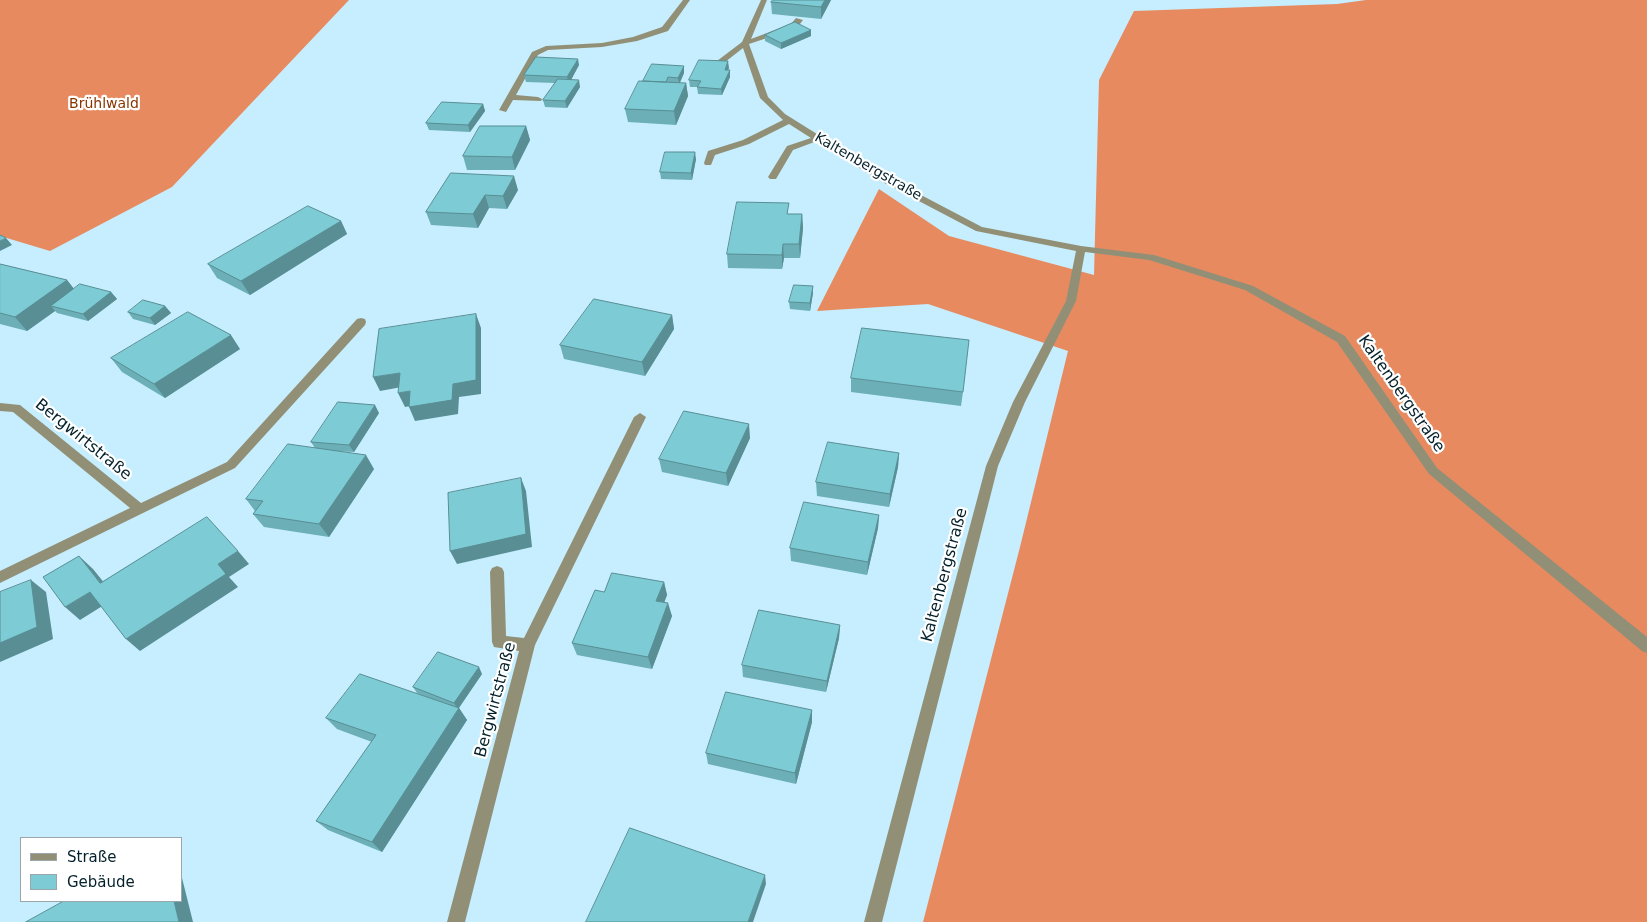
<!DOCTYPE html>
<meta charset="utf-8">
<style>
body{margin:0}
#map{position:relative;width:1647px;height:922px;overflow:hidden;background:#c6eefe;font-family:"DejaVu Sans",sans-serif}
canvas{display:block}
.legend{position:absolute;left:20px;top:837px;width:162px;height:65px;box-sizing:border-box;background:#fff;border:1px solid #9ba6aa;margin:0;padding:6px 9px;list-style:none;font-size:15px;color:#04212b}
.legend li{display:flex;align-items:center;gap:10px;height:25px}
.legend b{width:25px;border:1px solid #9ba6aa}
</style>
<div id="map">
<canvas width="1647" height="922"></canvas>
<ul class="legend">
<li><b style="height:6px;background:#919077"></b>Straße</li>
<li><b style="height:14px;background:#7dcbd4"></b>Gebäude</li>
</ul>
</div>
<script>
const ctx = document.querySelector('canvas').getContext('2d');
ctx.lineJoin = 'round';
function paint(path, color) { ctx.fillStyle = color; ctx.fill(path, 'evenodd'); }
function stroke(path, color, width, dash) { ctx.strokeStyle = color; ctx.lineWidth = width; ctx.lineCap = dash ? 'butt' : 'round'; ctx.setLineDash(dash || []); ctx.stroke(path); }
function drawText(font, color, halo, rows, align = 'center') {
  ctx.font = font + ' "DejaVu Sans",sans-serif'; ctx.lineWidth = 4.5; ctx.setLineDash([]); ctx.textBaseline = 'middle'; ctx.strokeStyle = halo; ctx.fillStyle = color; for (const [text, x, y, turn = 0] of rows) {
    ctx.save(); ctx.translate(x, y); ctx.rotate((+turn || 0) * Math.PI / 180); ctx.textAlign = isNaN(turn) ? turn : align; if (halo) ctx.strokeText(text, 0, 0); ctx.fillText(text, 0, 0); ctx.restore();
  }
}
const forest = new Path2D(`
 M0 0H349L172 187 50 251 0 236Z
 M1366 0H1647V922H923L1020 547 1068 351 928 304 817 311 879 189 949 236 1094 275 1099 80 1134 11 1337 4Z`);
const minor = new Path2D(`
 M683 0H690L668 31 637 41 602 47 548 50 538 55 516 95 538 97 542 99 541 101 513 100 506 112 499 110 532 52 546 46 602 43 633 37 662 27Z
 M761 0H767L751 39 791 24 796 18 803 20 797 28 749 44 768 97 785 114 881 174 982 227 1081 246 1154 255 1253 286 1345 336 1437 468 1647 637V653L1642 651 1429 474 1337 342 1245 290 1149 260 1085 252 1076 301 1025 402 998 466 882 922H864L986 466 1013 402 1066 301 1076 251 976 231 875 178 817 141 793 150 776 179H770L768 177 787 146 811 138 789 124 749 144 715 155 711 165H705L704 163 708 151 743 140 783 120 760 98 743 48 720 66 713 64 742 42Z
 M361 318 365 319 366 322 365 325 235 468 0 583V571L130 508 13 412 0 411V403L20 405 141 503 227 462 357 319Z
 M640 413 646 417 535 645 465 922H447L519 651 494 647 492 642 490 572 492 568 497 566 502 568 504 572 506 636 524 638 634 417Z`);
const wall = new Path2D(`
 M773 0H831L821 19 772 14 771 2Z
 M811 30V36L781 49 765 41V35Z
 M579 65 571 79 580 87 567 108 545 107 543 100 555 83 526 82 524 75Z
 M684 66V73L680 83H686L688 96 676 125 628 122 625 109 643 81Z
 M729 68 728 70H730V77L722 95 698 94 697 87H690L689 80Z
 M483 104 485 111 470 132 429 130 426 123Z
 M526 126 530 140 515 170H467L463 156Z
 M696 159 692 180 661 179 660 172Z
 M451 173 518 190 507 209 489 208 478 228 431 225 426 212Z
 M789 214H802L803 228 800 258H784L782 269 728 268 727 254Z
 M341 221 347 234 250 295 217 278 208 264Z
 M0 264 67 280 74 289 111 292 117 299 88 321 57 313 55 311 27 331 0 324Z
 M813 293 810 311 790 309 789 302Z
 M165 306 171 313 155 325 133 319 128 312Z
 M672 315 674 329 645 376 564 359 560 345Z
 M240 349 165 398 122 372 111 358Z
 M851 378 963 392 961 406 851 392Z
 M379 413 354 452 333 451 374 469 329 537 264 527 253 514 255 511 246 499 315 448 311 442Z
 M750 438 728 486 662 472 659 459Z
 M899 453 898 467 889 507 817 496 816 482Z
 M879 515 878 528 867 575 791 561 790 548Z
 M664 582 667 595 664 602 672 616 652 669 577 655 572 643 604 592Z
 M840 625 839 638 826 692 743 677 742 665Z
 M482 674 459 708 467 720 382 852 328 830 316 821 372 742 337 729 326 718 428 698 417 693 413 687Z
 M812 710V722L796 784 708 764 706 753Z`);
const shadedWall = new Path2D(`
 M825 0H831L821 19V7Z
 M811 30V36L781 49V43Z
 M578 59 579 65 569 84 567 77Z
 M728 61 729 68 725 76V70Z
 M684 66V73L679 84 678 78Z
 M730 70V77L722 95 721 89Z
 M579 80 580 87 567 108 565 101Z
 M686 83 688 96 676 125 674 111Z
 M483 104 485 111 470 132 468 125Z
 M526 126 530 140 515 170 512 157Z
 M695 152 696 159 692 180 691 173Z
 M514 176 518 190 507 209 503 196Z
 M485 195 489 208 478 228 473 214Z
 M802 214 803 228 800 258 799 244Z
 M341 221 347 234 250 295 241 281Z
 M6 238 12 245 0 251V241Z
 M783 244 784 258 782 269V255Z
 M67 280 78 294 51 306 55 311 27 331 15 317Z
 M813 286V293L810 311V303Z
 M111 292 117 299 88 321 83 314Z
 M165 306 171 313 155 325 150 318Z
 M476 314 481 328V394L459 397 458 414 415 421 409 407Z
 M672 315 674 329 645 376 642 362Z
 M231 335 240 349 165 398 154 384Z
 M400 373 407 386 380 391 373 377Z
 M410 391 416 405 405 407 398 393Z
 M375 405 379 413 354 452 349 445Z
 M749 424 750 438 728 486 726 473Z
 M899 453 898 467 889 507 890 494Z
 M366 455 374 469 329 537 319 524Z
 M521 478 526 491 532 547 457 564 450 551Z
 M879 515 878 528 867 575 868 562Z
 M238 551 249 564 229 577 238 587 140 651 126 639 218 564Z
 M79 556 93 569 114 595 100 583Z
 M31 580 46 592 53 639 0 662V643Z
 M664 582 667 595 660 614 656 601Z
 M90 592 104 605 80 620 65 607Z
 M668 603 672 616 652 669 648 657Z
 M840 625 839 638 826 692 827 681Z
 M479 667 482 674 458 709 454 703Z
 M459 708 467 720 382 852 372 842Z
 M812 710V722L796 784 795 773Z
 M181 874 193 922H179L174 901H181Z
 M765 875 766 884 753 922H748Z`);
const building = new Path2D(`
 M773 0H825L821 7 771 2Z
 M795 22 811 30 781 43 765 35Z
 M536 57 578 59 567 77 524 75Z
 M699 60 728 61 725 70H730L721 89 697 87 701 81 689 80Z
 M652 64 684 66 678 78 668 77 666 82 643 81Z
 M558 79 579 80 565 101 543 100Z
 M639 81 686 83 674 111 625 109Z
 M442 102 483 104 468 125 426 123Z
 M480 126H526L512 157 463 156Z
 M665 152H695L691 173 660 172Z
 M451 173 514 176 503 196 485 195 473 214 426 212Z
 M737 202 789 203 787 214H802L799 244H783L782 255 727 254Z
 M308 206 341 221 241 281 208 264Z
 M0 235 6 238 0 241Z
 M0 264 67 280 15 317 0 313Z
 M80 284 111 292 83 314 51 306Z
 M794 285 813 286 810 303 789 302Z
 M594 299 672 315 642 362 560 345Z
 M143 300 165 306 150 318 128 312Z
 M188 312 231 335 154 384 111 358Z
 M476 314V380L453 384 452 400 409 407 410 391 398 393 400 373 373 377 379 329Z
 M862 328 969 340 963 392 851 378Z
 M338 402 375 405 349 445 311 442Z
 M684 411 749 424 726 473 659 459Z
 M828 442 899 453 890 494 816 482Z
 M288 444 366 455 319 524 253 514 263 501 246 499Z
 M521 478 526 534 450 551 448 493Z
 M804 502 879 515 868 562 790 548Z
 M207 517 238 551 218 564 226 574 126 639 90 592 65 607 43 577 79 556 100 583Z
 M612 573 664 582 656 601 668 603 648 657 572 643 595 590 604 592Z
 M31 580 37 627 0 643V592Z
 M759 610 840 625 827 681 742 665Z
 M438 652 479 667 454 703 413 687Z
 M360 674 459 708 372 842 316 821 376 735 326 718Z
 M726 692 812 710 795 773 706 753Z
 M630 828 765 875 748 922H586Z
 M64 901H174L179 922H26Z`);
const farParknames = [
 ["Brühlwald",104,104]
];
const farStreetnames = [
 ["Kaltenbergstraße",868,167,30]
];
const streetNames = [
 ["Kaltenbergstraße",1401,394,55],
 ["Bergwirtstraße",83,440,39],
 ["Kaltenbergstraße",945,575,-75],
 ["Bergwirtstraße",496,700,-75]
];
paint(forest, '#e78a60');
paint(minor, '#919077');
paint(wall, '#6cafb6');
paint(shadedWall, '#588e94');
paint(building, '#7dcbd4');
stroke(building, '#588e94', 1);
drawText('14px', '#883401', '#fff', farParknames);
drawText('14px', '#04212b', '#fff', farStreetnames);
drawText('16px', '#04212b', '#fff', streetNames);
</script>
